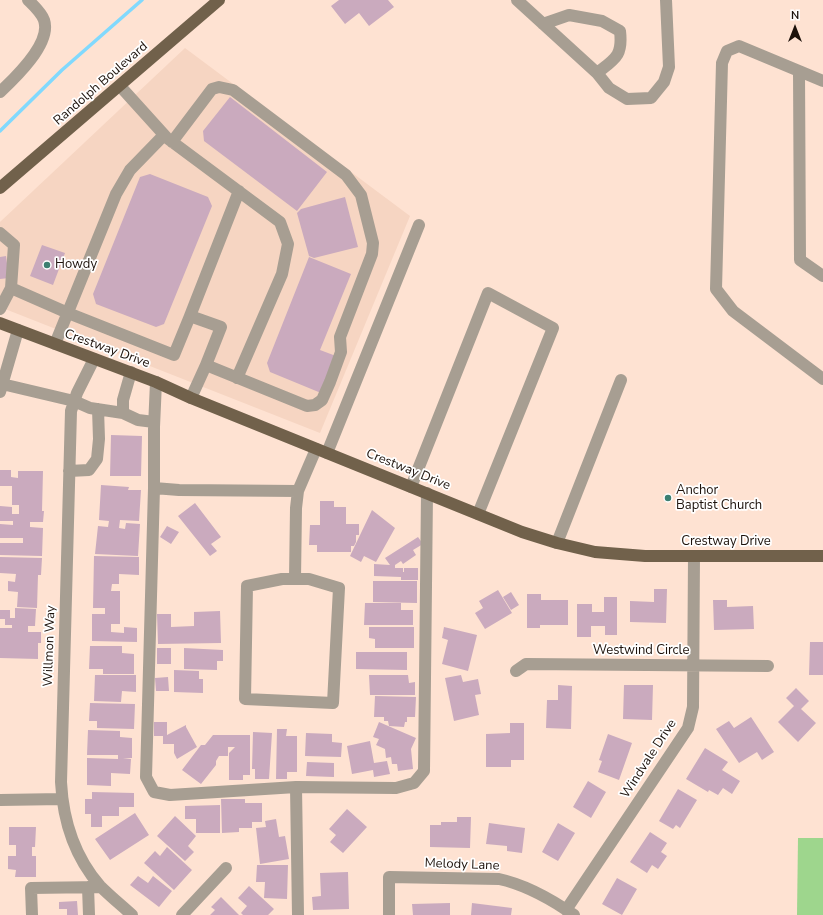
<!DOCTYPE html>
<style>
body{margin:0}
#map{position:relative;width:823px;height:915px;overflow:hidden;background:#fee2d2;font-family:"Nunito Sans",sans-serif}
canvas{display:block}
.north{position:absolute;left:775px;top:8px;width:40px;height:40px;-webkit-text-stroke:3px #fff;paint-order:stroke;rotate:0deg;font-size:11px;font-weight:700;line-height:16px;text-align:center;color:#1d120b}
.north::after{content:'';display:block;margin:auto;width:14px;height:18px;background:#1d120b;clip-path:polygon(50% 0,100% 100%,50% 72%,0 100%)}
</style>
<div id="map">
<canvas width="823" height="915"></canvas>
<div class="north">N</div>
</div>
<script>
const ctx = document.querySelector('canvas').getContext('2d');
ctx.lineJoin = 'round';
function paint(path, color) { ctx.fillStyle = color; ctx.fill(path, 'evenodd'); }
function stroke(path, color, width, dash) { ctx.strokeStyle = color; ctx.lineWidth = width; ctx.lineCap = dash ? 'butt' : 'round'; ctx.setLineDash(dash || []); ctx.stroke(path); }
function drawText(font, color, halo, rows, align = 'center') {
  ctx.font = font + ' "Nunito Sans",sans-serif'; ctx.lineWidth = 3.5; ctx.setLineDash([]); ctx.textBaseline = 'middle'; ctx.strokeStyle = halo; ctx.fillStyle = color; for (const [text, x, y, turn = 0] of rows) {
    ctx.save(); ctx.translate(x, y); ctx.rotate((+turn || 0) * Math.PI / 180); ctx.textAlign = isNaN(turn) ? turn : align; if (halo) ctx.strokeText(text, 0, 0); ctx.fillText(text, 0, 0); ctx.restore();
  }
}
const built = new Path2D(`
 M185 48 410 216 320 433 0 307V222Z`);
const green = new Path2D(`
 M798 838H823V915H797Z`);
const stream = new Path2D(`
 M0 131 62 70 142 0`);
const building = new Path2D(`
 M339 0H388L394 7 369 26 359 13 345 24 331 6Z
 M230 97 327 172 297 211 204 141 203 131Z
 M150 174 208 197 212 206 164 324 156 327 96 304 93 294 140 177Z
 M345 197 358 247 314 258 309 256 297 213 301 209Z
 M42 245 65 253 53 285 30 276Z
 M6 256 9 278 0 279V257Z
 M309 257 351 274 320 350 336 356 321 393 270 372 267 363Z
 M111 435 142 436 141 476H110Z
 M0 470H11V477L18 478V471H43L42 511H44L43 522H30V527L43 528 42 556 0 555V543H23V538H0V524L13 525V521H0V506L12 507V514H19V505H12V486H0Z
 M101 485 129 487 128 490H141L139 521 120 520 119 528 125 529 126 523 140 524 138 556 95 554 98 526 108 527 109 521 99 520Z
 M320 501H334V507H346V524H359V535H356V542L354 546H351V552H317V545H309L310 525H320Z
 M195 503 221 537 211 544 217 551 210 556 178 516Z
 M372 510 395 528 376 562 364 556 361 562 350 556Z
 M167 526 179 532 171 544 160 537Z
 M418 537 423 544 413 550 416 555 403 564 401 561 395 565V568H403V572H404V568H418V580H401V577L374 576V564L390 565 385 558Z
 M94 556 139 557V575L119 574V584H112L111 591H120V624H111V632L124 633V627L137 628V642L92 641V614H105V608H93Z
 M0 557 42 558 41 575H38L37 608 17 607 18 592 8 591V581L15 582 16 574 0 573Z
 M373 581H417V603L373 602Z
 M654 589H667L666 623 630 622V601L654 602Z
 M498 590 512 613 485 629 475 613 483 608 479 601Z
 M511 592 519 605 511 610 503 597Z
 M527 594H541V600H568V625H540V628H527Z
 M604 597H617V635H605V626H591V637H577V604H592V612H604Z
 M713 600H727V607L753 606 754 629 714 630Z
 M365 603H401V610H413V625H364Z
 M15 608 36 609 35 626H28V632H41V643H38V659L0 658V628H12V625H5V619H0V610H10V618H15Z
 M220 611 221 643 158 644 157 614H171V627L194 626V612Z
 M369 627H414V648H375V639L369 638Z
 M444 627 477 635 468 671 442 664 448 640 442 638Z
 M810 642H823V675H809Z
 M90 646H122V653L134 654V674H103V669H89Z
 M157 648H171V664H157Z
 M184 648 223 650V661H217V670L184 669Z
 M356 652H407V670L356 669Z
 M174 670 199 671V679H203V693L174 692Z
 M95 675H136V692L122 691 121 702 94 701Z
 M369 675H408L409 683 415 682V695H370Z
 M461 675 463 682 478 679 481 694 475 695 479 715 454 721 445 678Z
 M168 677 169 691H156L155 678Z
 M558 685 572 686 571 729 546 728 547 700H558Z
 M624 685H653L652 720 623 719Z
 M796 688 809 701 801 709 816 723 798 742 778 722 794 706 786 698Z
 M375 696 416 697 415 717H407V722H405L404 727 389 726 388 721H384V717H374Z
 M90 703 135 704 134 729 97 728V721H89Z
 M751 717 774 752 762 760 757 752 739 763 716 729 729 721 734 728Z
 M154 722H167V735L186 725V727L197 747 177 759 174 753V744H163V736H154Z
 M379 722 416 738 411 749 413 769 398 771 397 764H392L391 757 386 758 385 749 376 745 379 739 373 737Z
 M510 723H524V760H511V767H486V734L510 733Z
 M277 729H287L286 736H297V772H287V779H276Z
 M88 730 120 731V737L132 738V758H123L131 759 130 774 111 773V786L87 785V758L118 759V755H87Z
 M253 732 272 733 269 779H255V769H252Z
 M306 733 332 734V742L342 743 341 757 305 756Z
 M608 734 632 743 619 780 598 772 602 761 599 760Z
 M213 735H250V775H243V780H229V753L235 747H228V756H219L216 761V765L201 784 182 770 201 745H205Z
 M370 741 374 763 387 761 390 774 374 777 373 770 352 774 347 746Z
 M705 748 728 762 722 770 740 781 732 794 723 788 718 795 709 790 708 792 686 779Z
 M307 762 334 763V777L306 776Z
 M588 781 606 792 591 818 573 807Z
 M678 789 697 800 680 828 676 825 673 829 659 821Z
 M92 792 134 793V807H119V816H102V827H91V814H85V799H92Z
 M221 799H245V803H262V822H252V828H239V832L222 833Z
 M220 805V833H196V819H185V806Z
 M347 809 367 827 343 853 330 842 336 835 329 829Z
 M135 813 149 835 110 860 95 839Z
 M175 816 196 836 188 846 194 852 185 861 157 836Z
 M457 817H471L470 848 430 847V825H441V822H457Z
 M276 819 279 837 285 836 289 859 260 864 256 828 266 827 265 821Z
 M489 823 525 828 522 853 507 851V846L486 844Z
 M558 823 575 833 558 861 542 852Z
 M9 827H36L35 847H32V856H36V877H15L16 870 8 869V856H16V845H9Z
 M650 832 667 843 661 852 667 856 658 869 652 865 647 873 630 862Z
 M167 847 192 870 174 890 144 863 155 851 160 856Z
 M257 865H288L287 899 264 898 265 882H256Z
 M348 872 349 909 313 910 312 897 321 896 320 873Z
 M138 876 148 883 153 876 172 891 159 907 130 885Z
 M617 878 637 889 622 915 602 904Z
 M249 886 274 909 268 915H243L241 913 247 906 238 898Z
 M221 897 239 915H210L215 910 211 907Z
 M77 901 78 915H67V909H59V902Z
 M450 903V915H413L412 904Z
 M472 903 512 908 511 915H471Z`);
const minor = new Path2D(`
 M517 0 597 73C615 59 623 56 620 31L602 21 569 15 543 24
 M799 71 800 260 823 276
 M597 73 609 88 627 99 651 98 664 82 669 67 666 0
 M823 81 739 46 727 51 722 63 716 289 733 311 823 379
 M120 86 167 138 280 222 288 244 282 274 237 378
 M0 92C15 78 52 43 44 20 41 12 34 6 28 0
 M172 142 212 89 219 87 233 90 346 175 361 195 373 243 372 254 340 337 341 352 330 382 322 400 315 405 307 406 206 365 191 398
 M0 233 14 245 11 288 68 313 174 355 190 316 221 327 206 365
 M0 309 11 288
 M190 316 239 191
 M55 344 116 194 130 170 164 135
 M94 359 77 393 71 411 61 782C63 821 74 856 100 886 110 896 121 905 132 915
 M131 372 123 400V413L138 420 154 422
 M156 382 154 427V488L146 777 154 792 170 795 296 787 396 788 414 783 424 771 427 493
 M2 384 74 401 90 408 123 413
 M0 392 18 330
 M327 453 419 225
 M69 471 89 470 97 459 99 439 98 409
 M411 487 488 293 553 328 478 514
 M154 488 179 490 298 491
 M557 543 621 380
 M282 579H309L339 588 333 703 245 699 247 586Z
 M295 579 296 508 298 491 316 449
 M516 671 526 664 768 666
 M296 787 298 915
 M0 800 62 799
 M88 887 89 915
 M566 910 688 728 693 707 694 556
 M32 915 31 888 101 887
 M182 915 226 868
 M389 915V877L499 879C527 885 551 899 574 915`);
const major = new Path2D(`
 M0 188 219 0
 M0 323 156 382 191 398 522 532 557 543 595 552 645 556H823`);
const markers = [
 [47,265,4,"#3c7f71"],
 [668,498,4,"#3c7f71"]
];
const streetNames = [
 ["Randolph Boulevard",101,84,-41],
 ["Crestway Drive",107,349,20],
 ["Crestway Drive",408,470,22],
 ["Crestway Drive",726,542],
 ["Willmon Way",50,646,-88],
 ["Westwind Circle",641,651],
 ["Windvale Drive",649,759,-57],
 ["Melody Lane",462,865,2]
];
const poiNames = [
 ["Howdy",55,265],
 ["Anchor",676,491],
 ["Baptist Church",676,506]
];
paint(built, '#f6d5c2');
paint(green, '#9ed68d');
stroke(stream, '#81d9fd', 3.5);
paint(building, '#caaabe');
stroke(minor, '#a79e92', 12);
stroke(major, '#71614b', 12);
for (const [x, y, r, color] of markers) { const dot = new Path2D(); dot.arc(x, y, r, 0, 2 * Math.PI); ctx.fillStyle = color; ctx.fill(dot); stroke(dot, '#fff', 1.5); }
drawText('13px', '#1d120b', '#fff', streetNames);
drawText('13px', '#1d120b', '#fff', poiNames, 'left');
</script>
